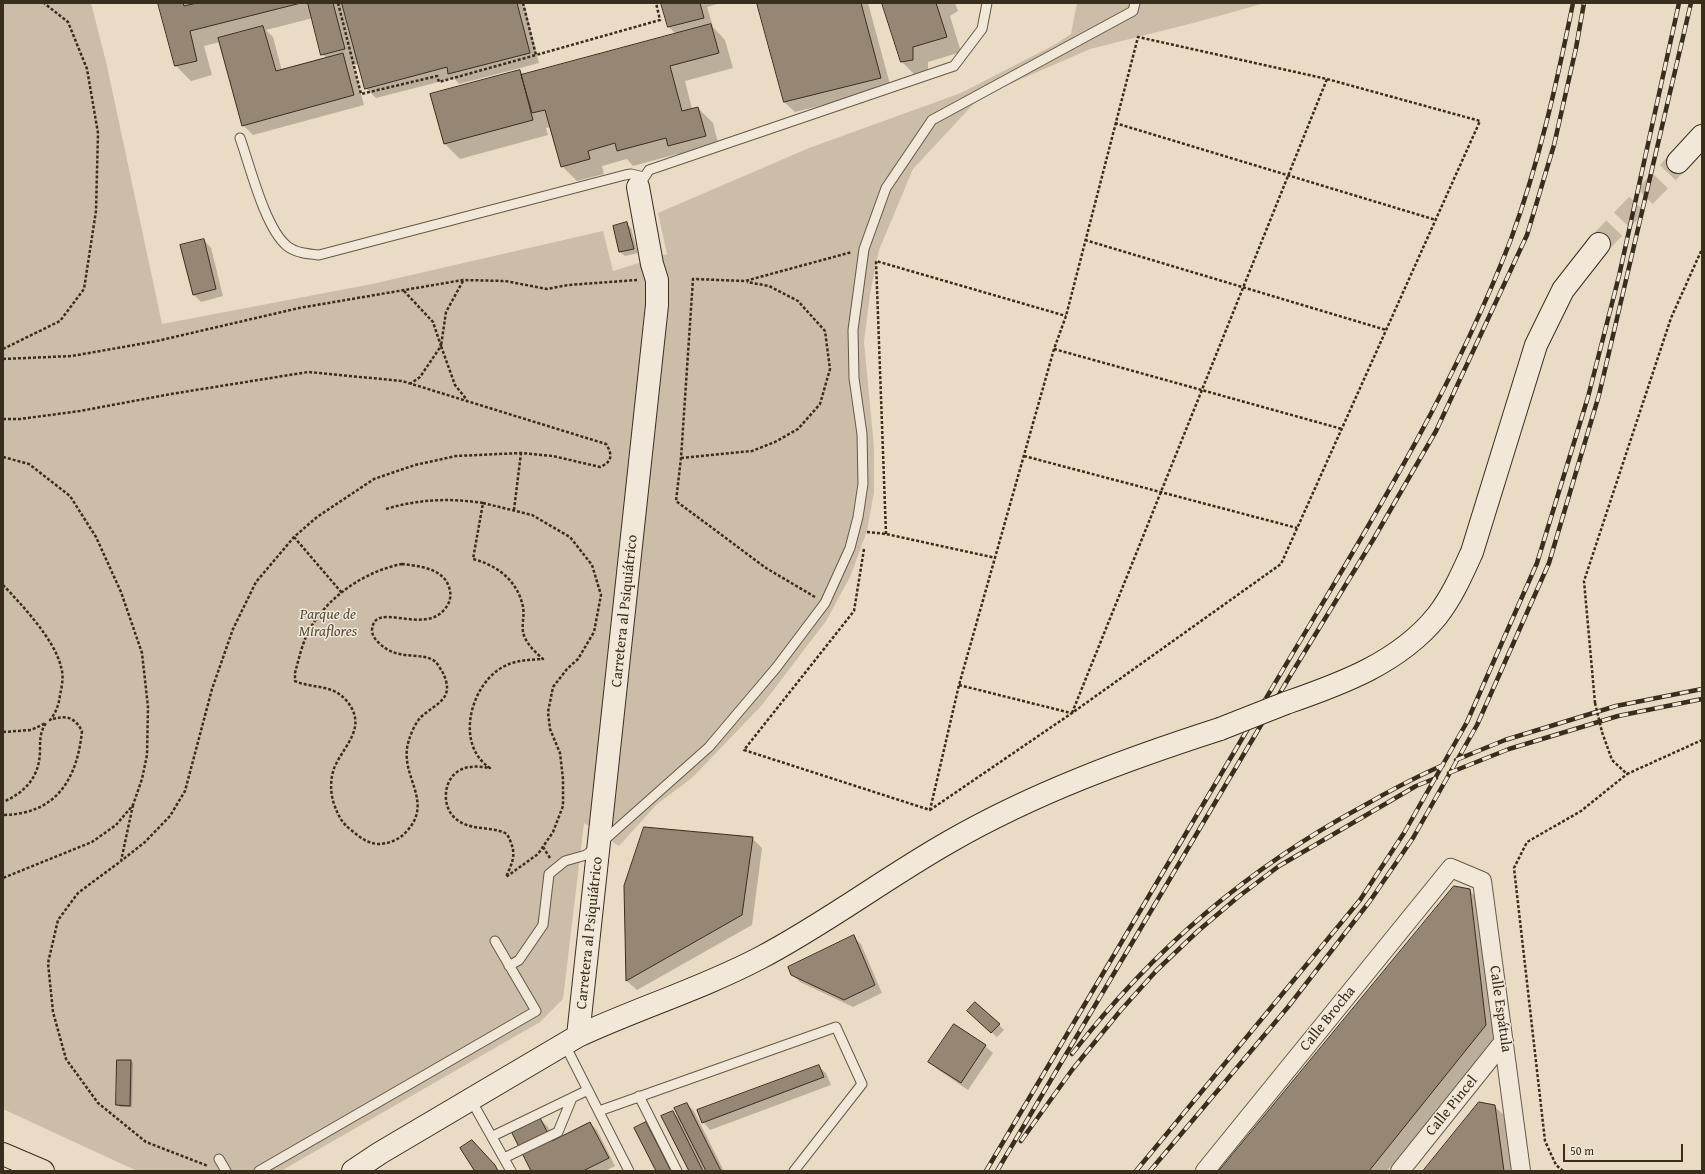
<!DOCTYPE html>
<meta charset="utf-8">
<style>
body{margin:0}
#map{position:relative;width:1705px;height:1174px;overflow:hidden;background:#eadbc4;font-family:"Gentium Book Plus",serif}
canvas{display:block}
.frame{position:absolute;inset:0;border:4px solid #392d1d;pointer-events:none}
.scale{position:absolute;left:1563px;top:1144px;width:120px;height:18px;box-sizing:border-box;border:2px solid #392d1d;border-top:0;padding-left:5px;font-size:12px;line-height:14px;white-space:nowrap;color:#392d1d;-webkit-text-stroke:3px #f1e8d9;paint-order:stroke}
</style>
<div id="map">
<canvas width="1705" height="1174"></canvas>
<div class="frame"></div>
<div class="scale">50 m</div>
</div>
<script>
const ctx = document.querySelector('canvas').getContext('2d');
ctx.lineJoin = 'round';
function paint(path, color) { ctx.fillStyle = color; ctx.fill(path, 'evenodd'); }
function stroke(path, color, width, dash) { ctx.strokeStyle = color; ctx.lineWidth = width; ctx.lineCap = dash ? 'butt' : 'round'; ctx.setLineDash(dash || []); ctx.stroke(path); }
function drawText(font, color, halo, rows, align = 'center') {
  ctx.font = font + ' "Gentium Book Plus",serif'; ctx.lineWidth = 3; ctx.setLineDash([]); ctx.textBaseline = 'middle'; ctx.strokeStyle = halo; ctx.fillStyle = color; for (const [text, x, y, turn = 0] of rows) {
    ctx.save(); ctx.translate(x, y); ctx.rotate((+turn || 0) * Math.PI / 180); ctx.textAlign = isNaN(turn) ? turn : align; if (halo) ctx.strokeText(text, 0, 0); ctx.fillText(text, 0, 0); ctx.restore();
  }
}
const green = new Path2D(`
 M3 3H91L107 66 162 324 372 284 603 231 613 271 667 254 658 213 809 148 961 93 1056 44 1071 34 1077 3H1265L1197 22 1090 49 980 97 913 169 879 250 870 294 864 342 874 447V492L867 531 850 577 826 621 762 705 692 778 657 804 619 846 584 823 563 999 540 1022 281 1171H137L3 1109Z`);
const shadow = new Path2D(`
 M159 3H193L194 5 201 3H524L539 63 459 84 454 78 376 98 366 88 360 64 353 65 364 105 253 135 243 125 220 42 204 46 212 75 191 81 176 66ZM313 18 322 54 327 58 282 71 273 37 266 30Z
 M662 3H721L707 7 713 27 725 40 733 68 685 81 692 109 698 108 713 123 720 151 684 161 677 154 633 166 627 159 602 166 604 174 577 181 562 166 551 127 546 128 548 135 460 159 445 144 432 95 519 71 524 75 676 34 669 27Z
 M758 3H868L891 88 795 112 784 102Z
 M883 3H955L958 11 950 16 961 52 928 62V75L917 77 902 62Z
 M626 224 631 228 638 253 625 256 620 252Z
 M204 240 211 248 223 296 201 302 193 294Z
 M752 838 762 848 752 925 637 990 627 981 625 887Z
 M1469 890 1479 900 1495 1036 1387 1171H1220Z
 M853 937 861 944 882 993 853 1007 800 982 792 974Z
 M973 1016 999 1025 1004 1030 997 1037Z
 M985 1046 993 1053 968 1090 937 1069 930 1062Z
 M131 1061 133 1063 132 1107H120L118 1105Z
 M818 1066 826 1073 831 1085 710 1130 703 1122Z
 M687 1104 694 1111 724 1171H690L673 1112 681 1120Z
 M1494 1106 1505 1116 1512 1171H1424Z
 M540 1119 548 1127 555 1141 590 1123 597 1130 615 1166 605 1171H532Z
 M646 1123 653 1131 674 1171H657Z`);
const building = new Path2D(`
 M158 3H183L184 6 197 3H301L190 31 197 61 175 66Z
 M308 3H333L345 49 321 55Z
 M342 3H517L530 53 448 74 447 67 365 89Z
 M661 3H700L704 18 668 27Z
 M757 3H861L881 78 784 102Z
 M882 3H936L947 37 913 47V60L901 62Z
 M711 24 719 53 670 66 682 111 698 107 706 136 668 146 666 138 617 151 615 143 588 151 590 159 561 167 545 110 532 113 521 75Z
 M263 26 276 71 343 53 354 95 242 126 218 38Z
 M520 70 533 120 444 144 430 94Z
 M627 222 634 249 619 252 613 226Z
 M204 239 216 289 193 295 180 245Z
 M644 827 753 837 742 915 626 981 624 886Z
 M1454 886 1470 889 1486 1025 1369 1171H1219Z
 M854 935 875 985 844 1000 791 975 788 967Z
 M975 1002 1000 1024 991 1033 967 1011Z
 M954 1024 986 1045 961 1083 928 1062Z
 M117 1060H131L130 1106 116 1105Z
 M819 1065 824 1077 702 1123 697 1110Z
 M1479 1102 1495 1105 1504 1171H1423Z
 M687 1103 721 1171H706L674 1108Z
 M673 1111 703 1171H689L661 1116Z
 M540 1118 552 1141 590 1122 609 1158 583 1171H531L512 1133Z
 M646 1122 671 1171H656L634 1128Z
 M472 1140 495 1165 498 1171H472L474 1170 460 1148Z`);
const secondaryTunnel = new Path2D(`
 M1599 244 1678 162`);
const path = new Path2D(`
 M338 3 361 94 437 76 439 82 536 55
 M523 3 536 55 660 20 656 3
 M1115 123 1436 220
 M1085 240 1386 330
 M463 281 446 312 441 346 455 385 467 400
 M404 291 433 322 441 346 420 377 410 384
 M3 349 60 321 84 289 96 211 98 133 87 69 68 22 44 3
 M1054 349 1342 429
 M3 359 72 356 157 341 299 308 463 280 505 281 547 289 568 285 637 280
 M3 419H20L80 411 171 394 308 372 402 381 606 444C613 455 612 462 600 467L553 456 521 453 456 456 415 465 374 479 317 517 294 537 256 582 233 629 212 689 185 791 170 816 145 842 121 861
 M1024 456 1297 528
 M3 457 29 464 70 496 96 537 121 592 142 653 148 707 147 755 142 779 133 805 116 825 92 842 3 878
 M681 458 752 451 775 442 798 429 820 404 830 369 825 331 798 301 769 286 747 282
 M483 503 532 515 570 537 592 565 601 595 594 632 578 659 567 669 553 687 548 712 550 729 560 753 563 779V806L553 832 538 854 506 877C514 859 517 853 507 834 490 825 470 832 455 818 442 807 443 782 457 772 467 765 478 766 490 768 455 745 470 687 501 668 514 660 528 660 543 659 536 653 529 646 525 638 520 628 525 617 523 607 518 581 497 565 473 559Z
 M386 509C419 499 450 498 483 503
 M514 510 521 453
 M867 532 886 534 996 558
 M886 534 876 261 1066 316
 M294 537 342 593
 M864 549 854 611 744 750 930 810 959 685 1054 349 1066 316 1138 37 1327 79 1480 121 1281 564 1072 713 930 810
 M402 564C418 566 443 568 449 587 452 596 450 603 444 610 422 635 374 600 372 630 372 635 375 639 378 642 398 663 421 650 436 662 438 664 440 669 442 671 457 700 435 703 420 718 415 724 411 733 409 740 397 775 436 801 406 832 399 840 388 844 378 844 366 843 360 837 351 830 341 822 338 815 334 804 330 792 330 778 335 766 346 743 368 726 346 700 332 684 313 689 295 681V673C299 658 303 640 311 627 330 595 366 571 402 564Z
 M3 585C22 605 55 640 61 667 64 676 62 686 60 695 59 704 56 713 50 720 65 715 74 716 82 731 77 780 56 814 3 815
 M815 597 766 568 676 501 681 458 693 279 745 281 852 252
 M959 685 1071 713
 M1595 703 1584 581 1671 318 1702 249
 M1072 713 1327 79
 M3 732 31 730 46 723C40 732 40 740 40 750 40 776 26 792 3 802
 M1602 732 1612 760 1627 774 1702 740
 M133 805 121 861 78 893 58 920 48 963 53 1012 66 1059 98 1103 146 1142 208 1166
 M543 847 550 858
 M1563 1171 1556 1165 1545 1141 1514 868 1527 842 1581 811 1627 774`);
const lane = new Path2D(`
 M240 138C250 166 265 228 287 246 296 253 308 254 319 255L625 175 631 174 644 177
 M642 181 649 170 954 66 982 29 987 3
 M509 966 519 960 543 925 549 874 565 861 586 855 600 844 709 747 776 668 825 603 850 548 858 517 863 484 862 434 854 378 853 330 864 249 886 188 932 120 1133 11 1135 3
 M565 1045 629 1171
 M639 1096 677 1171
 M471 1100 511 1171
 M599 1111 836 1027 862 1084 794 1171
 M493 1136 588 1090
 M504 1158 558 1132 572 1098
 M219 1159 226 1171
 M259 1171 536 1011 495 941`);
const street = new Path2D(`
 M1205 1171 1451 868 1482 881 1521 1171
 M1400 1171 1504 1041`);
const secondary = new Path2D(`
 M1678 162 1702 136
 M1286 703C1341 684 1399 663 1437 616 1452 597 1462 574 1472 552L1536 345 1563 290 1599 244
 M578 1036 657 305V280L652 264 638 187
 M353 1171 380 1153 578 1036C638 1008 701 989 760 958 825 924 884 879 949 842 1034 793 1127 759 1220 729`);
const primary = new Path2D(`
 M3 1154 43 1171`);
const rail = new Path2D(`
 M1456 760 1505 740 1616 706 1702 689
 M1449 773 1509 749 1618 716 1702 699
 M1072 1054C1153 949 1248 868 1365 805 1391 790 1416 777 1443 765
 M1021 1141 1072 1070 1121 1010 1157 970 1198 931 1238 897 1279 866 1416 786 1436 778
 M986 1171C1078 1016 1170 860 1262 705 1352 552 1447 406 1511 239 1539 163 1557 82 1573 3
 M997 1171 1293 671 1373 540 1436 431 1527 235 1554 145 1576 48 1584 3
 M1136 1171 1360 900 1404 833 1467 722 1537 563 1588 397 1619 276 1679 3
 M1150 1171 1288 1007 1370 901 1413 838 1477 725 1549 563 1599 395 1691 3`);
const pathBridge = new Path2D(`
 M1595 703 1602 732`);
const secondaryBridge = new Path2D(`
 M1220 729 1286 703`);
const streetNames = [
 ["Carretera al Psiquiátrico",625,611,-84],
 ["Carretera al Psiquiátrico",590,933,-84],
 ["Calle Espátula",1500,1009,82],
 ["Calle Brocha",1328,1019,-51],
 ["Calle Pincel",1452,1106,-51]
];
const parkNames = [
 ["Parque de",328,615],
 ["Miraflores",328,632]
];
paint(green, '#ccbda8');
paint(shadow, '#0003');
paint(building, '#958774');
stroke(building, '#392d1d', 1);
stroke(secondaryTunnel, '#c7b8a3', 22, [22, 11]);
stroke(lane, '#655847', 11);
stroke(street, '#655847', 20);
stroke(secondary, '#392d1d', 24);
stroke(primary, '#392d1d', 24);
stroke(path, '#392d1d', 2.5, [3, 2]);
stroke(lane, '#f1e8d9', 9);
stroke(street, '#f1e8d9', 18);
stroke(secondary, '#f1e8d9', 22);
stroke(primary, '#eadbc4', 22);
stroke(rail, '#392d1d', 4.5);
stroke(rail, '#f1e8d9', 3, [9]);
stroke(secondaryBridge, '#392d1d', 24, []);
stroke(pathBridge, '#392d1d', 2.5, [3, 2]);
stroke(secondaryBridge, '#f1e8d9', 22);
drawText('15px', '#392d1d', '#f1e8d9', streetNames);
drawText('italic 15px', '#564a39', '#f1e8d9', parkNames);
</script>
